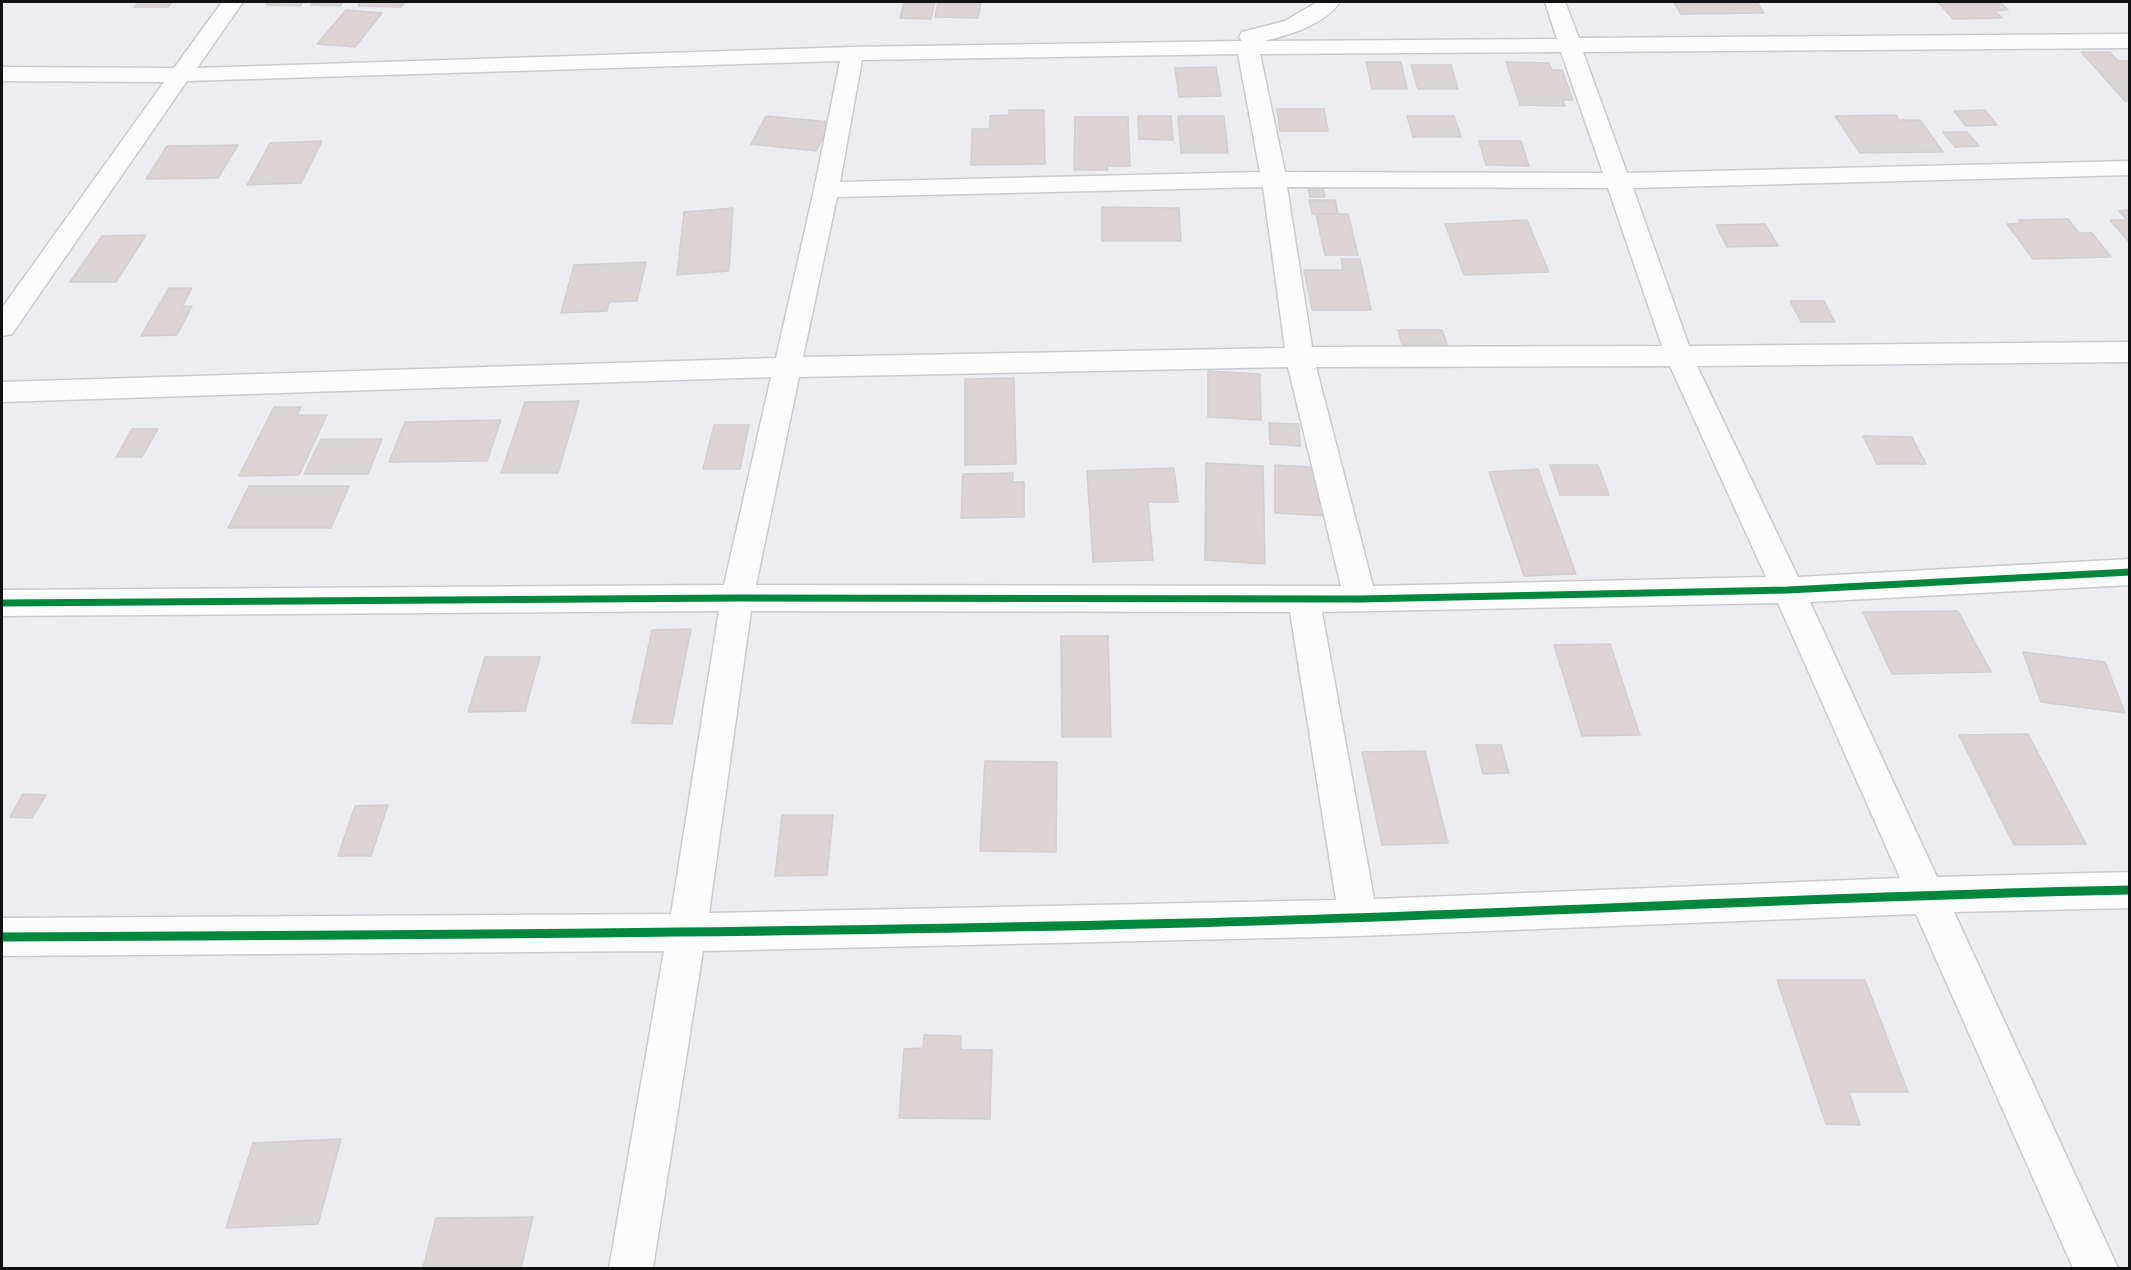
<!DOCTYPE html>
<style>
body{margin:0}
#map{position:relative;width:2131px;height:1270px;overflow:hidden;background:#ececf1;font-family:Commissioner,sans-serif}
canvas{display:block}
.frame{position:absolute;inset:0;border:3px solid #111114;pointer-events:none}
</style>
<div id="map">
<canvas width="2131" height="1270"></canvas>
<div class="frame"></div>
</div>
<script>
const ctx = document.querySelector('canvas').getContext('2d');
ctx.lineJoin = 'round';
function paint(path, color) { ctx.fillStyle = color; ctx.fill(path, 'evenodd'); }
function stroke(path, color, width, dash) { ctx.strokeStyle = color; ctx.lineWidth = width; ctx.lineCap = dash ? 'butt' : 'round'; ctx.setLineDash(dash || []); ctx.stroke(path); }
const building = new Path2D(`
 M139 2H172L168 7H134Z
 M269 2H303L300 6 266 5Z
 M314 2H343L340 6 311 5Z
 M361 2H405L401 7 358 6Z
 M904 2H935L931 19 900 18Z
 M938 2H981L978 18 935 17Z
 M1674 2H1757L1764 13 1681 14Z
 M1938 2H2000L2008 10 1995 11 2002 18 1953 19Z
 M346 10 382 13 355 47 317 44Z
 M2081 52H2110L2118 61H2130V101H2125Z
 M1366 62H1401L1407 89H1372Z
 M1506 62 1549 63 1552 70H1562L1573 100H1563L1565 106 1520 105Z
 M1411 65H1451L1458 89H1418Z
 M1216 67 1221 96 1179 97 1175 68Z
 M1277 109H1324L1328 131H1280Z
 M1009 110H1044L1045 164 971 165 972 129H990V116L1009 115Z
 M1985 110 1997 125 1966 126 1954 111Z
 M1896 115 1899 120H1920L1943 152 1860 153 1835 116Z
 M766 116 830 122 816 151 751 144Z
 M1138 116H1171L1173 140 1139 139Z
 M1178 116H1224L1228 153H1181Z
 M1407 116H1454L1461 137H1413Z
 M1075 117H1128L1130 166H1107L1108 170H1074Z
 M1943 132H1967L1979 146 1955 147Z
 M322 141 301 183 247 185 270 143Z
 M1479 141H1521L1529 166 1486 165Z
 M238 145 218 178 146 179 167 146Z
 M1308 189H1323L1325 197H1310Z
 M1309 200H1335L1338 213 1312 214Z
 M1102 207 1179 208 1181 241H1102Z
 M733 208 729 271 677 275 684 212Z
 M2130 210V243L2110 220H2127L2119 211Z
 M1316 214H1348L1358 255H1325Z
 M2068 219 2079 233H2092L2111 257 2033 259 2007 224 2022 223 2019 220Z
 M1527 220 1549 272 1464 275 1445 224Z
 M1765 224 1778 246 1727 247 1716 225Z
 M146 235 116 282H70L102 236Z
 M1341 259H1360L1371 310H1312L1304 270H1343Z
 M646 262 637 301 609 302 607 311 561 313 574 265Z
 M169 288H192L182 307 192 306 177 335 141 336Z
 M1790 301H1824L1835 322H1801Z
 M1398 330H1442L1447 344 1402 345Z
 M1208 371 1260 374 1261 420 1208 417Z
 M1014 378 1016 464 965 465V379Z
 M579 401 558 473H501L525 402Z
 M274 407H301L297 415H327L299 475 239 476Z
 M501 420 487 461 389 462 405 422Z
 M1269 423 1299 424 1300 446 1270 444Z
 M714 425H749L740 469H703Z
 M132 429H158L142 457H116Z
 M1863 436 1912 437 1926 464H1877Z
 M321 439H382L368 474H304Z
 M1206 463 1263 466 1265 564 1205 560Z
 M1275 465 1327 468 1330 516 1275 513Z
 M1550 465H1598L1609 495H1560Z
 M1174 468 1178 502H1148L1153 560 1093 562 1087 471Z
 M1538 469 1576 574 1524 576 1489 472Z
 M1013 473V482H1024V517L961 518 963 474Z
 M249 486H349L331 528H228Z
 M1958 611 1991 672 1892 674 1863 612Z
 M691 629 672 724 632 723 652 630Z
 M1061 636H1108L1111 737H1062Z
 M1610 644 1640 735 1582 736 1554 645Z
 M2023 652 2105 662 2125 713 2041 702Z
 M485 657H540L525 711 468 712Z
 M2028 734 2086 844 2014 845 1959 735Z
 M1476 745H1501L1509 773 1483 774Z
 M1425 751 1448 843 1382 845 1362 752Z
 M985 761 1057 762 1056 852 980 851Z
 M23 794 46 795 32 818 10 817Z
 M388 805 371 856H338L355 806Z
 M782 815H833L827 875 775 876Z
 M1777 980H1865L1908 1092H1849L1860 1125 1826 1124Z
 M924 1035 961 1036V1050H992L990 1119 899 1118 904 1049 923 1048Z
 M341 1139 318 1224 226 1228 253 1143Z
 M533 1217 521 1268H423L436 1218Z`);
const minor = new Path2D(`
 M222 2H243L197 68 852 47 1242 41 1239 37 1242 32 1285 21 1317 2H1340C1324 25 1290 35 1264 41L1557 39 1545 2H1565L1579 38 2130 34V48L1583 52 1627 173 2130 161V175L1633 188 1689 346 2130 342V362L1697 366 1798 577 2130 559V585L1810 602 1937 877 2130 872V908L1954 912 2118 1268H2073L1916 914 1360 936 703 951 653 1268H609L664 951 2 956V918L671 914 719 611 2 616V590L724 585 771 377 2 402V382L776 358 814 190 840 61 187 81 12 334 2 336V308L164 82 2 81V67L174 68ZM1561 52 1603 173 1285 172 1260 54ZM1238 54 1260 172 840 182 862 60ZM1263 187 1285 348 803 357 837 197ZM1287 187 1608 188 1662 346 1312 347ZM1670 366 1766 577 1373 586 1316 367ZM1288 367 1341 586 756 585 799 377ZM1778 603 1900 878 1374 899 1322 612ZM751 611 1290 612 1336 900 709 913Z`);
const cyclewayFar1 = new Path2D(`
 M2 603 737 598 1360 599 1788 590 2130 572`);
const cycleway = new Path2D(`
 M2 937C398 935 794 933 1189 923 1503 915 1816 896 2130 890`);
paint(building, '#dbd3d4');
stroke(building, '#d0cfd1', 1.5);
stroke(minor, '#c9cace', 3);
paint(minor, '#fcfcfd');
stroke(cyclewayFar1, '#00873e', 7);
stroke(cycleway, '#00873e', 9);
</script>
